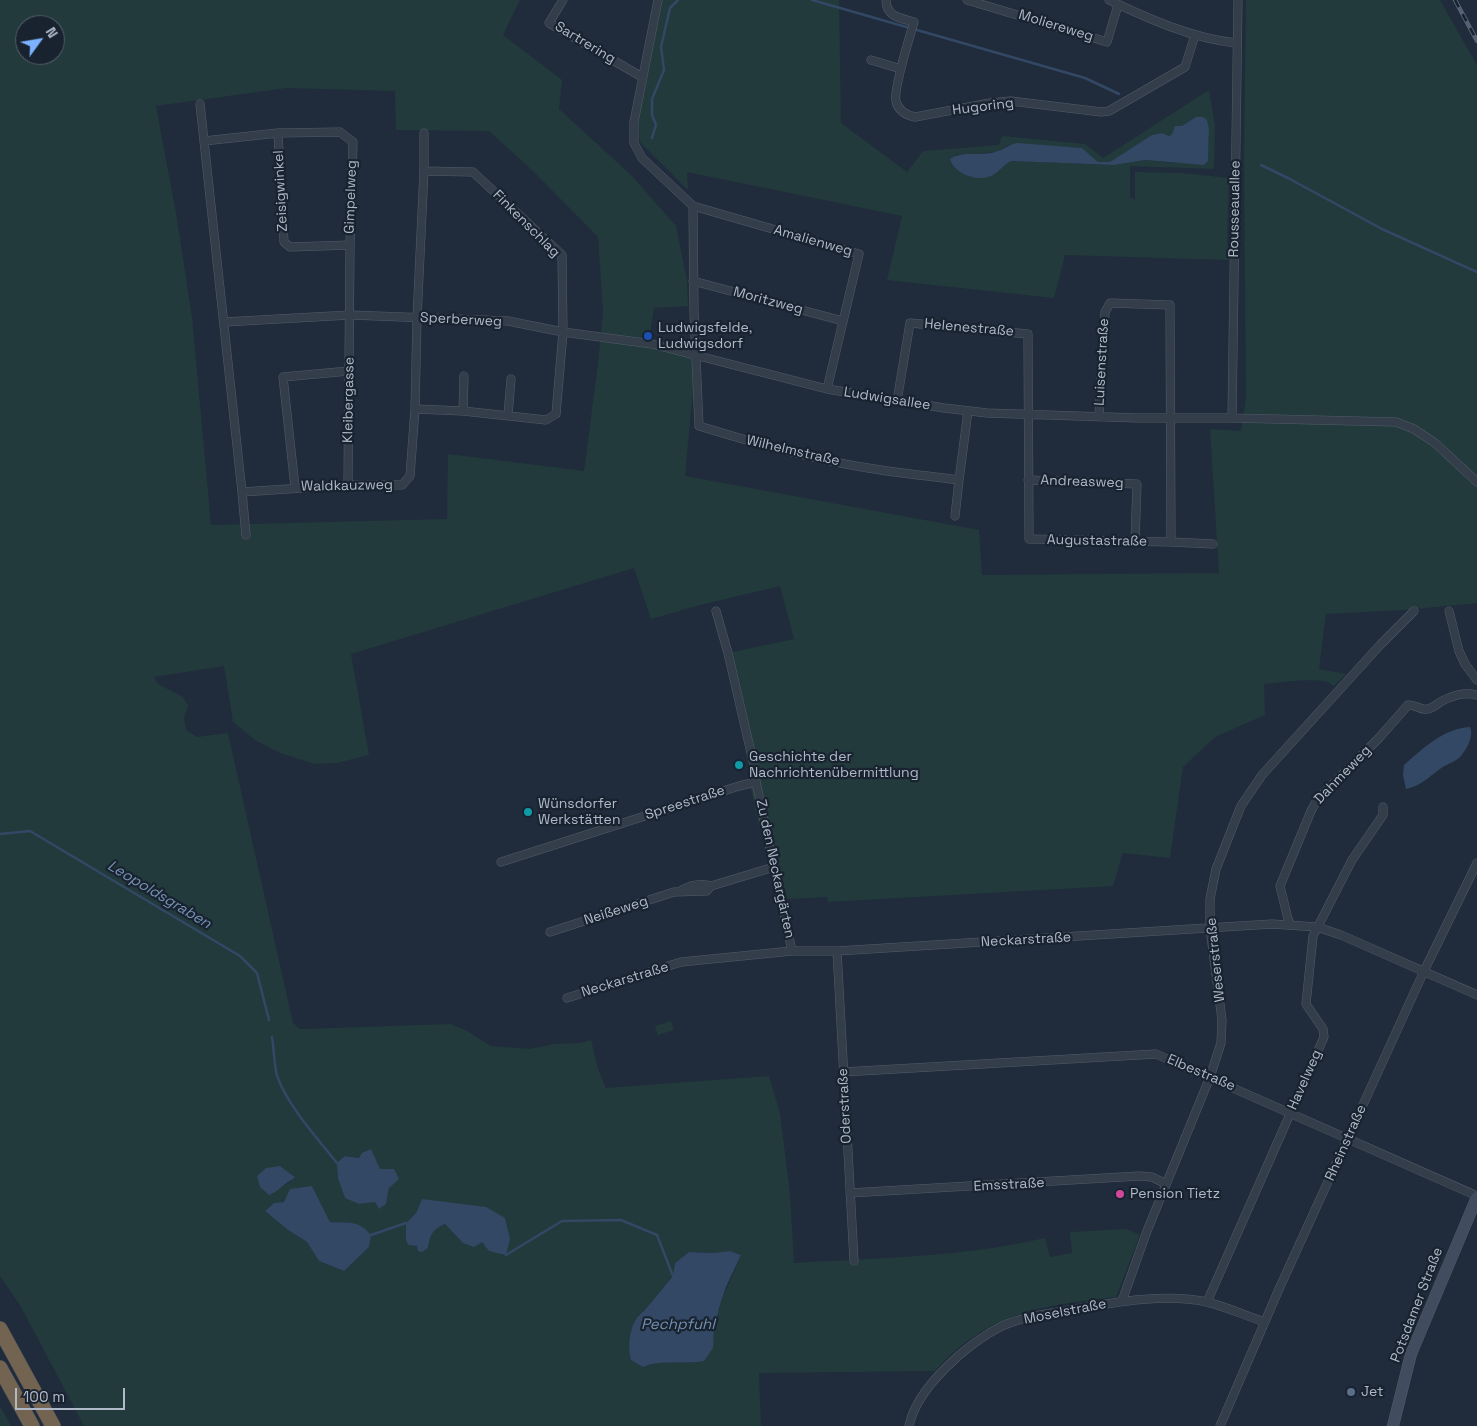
<!DOCTYPE html>
<meta charset="utf-8">
<style>
body{margin:0}
#map{position:relative;width:1477px;height:1426px;overflow:hidden;background:#202c3b;font-family:"Space Grotesk",sans-serif}
canvas{display:block}
.north{position:absolute;left:15px;top:15px;width:50px;height:50px;box-sizing:border-box;background:#192330;border:1px solid #555f6d;border-radius:50%;rotate:58deg;font-size:14px;font-weight:700;line-height:20px;text-align:center;color:#afb9c8}
.north::after{content:'';display:block;margin:auto;width:18px;height:22px;background:#7cb2ff;clip-path:polygon(50% 0,100% 100%,50% 72%,0 100%)}
.scale{position:absolute;left:15px;top:1388px;width:110px;height:22px;box-sizing:border-box;border:2px solid #afb9c8;border-top:0;padding-left:6px;font-size:15px;line-height:18px;white-space:nowrap;color:#afb9c8;-webkit-text-stroke:4px #192330;paint-order:stroke}
</style>
<div id="map">
<canvas width="1477" height="1426"></canvas>
<div class="north">N</div>
<div class="scale">100 m</div>
</div>
<script>
const ctx = document.querySelector('canvas').getContext('2d');
ctx.lineJoin = 'round';
function paint(path, color) { ctx.fillStyle = color; ctx.fill(path, 'evenodd'); }
function stroke(path, color, width, dash) { ctx.strokeStyle = color; ctx.lineWidth = width; ctx.lineCap = dash ? 'butt' : 'round'; ctx.setLineDash(dash || []); ctx.stroke(path); }
function drawText(font, color, halo, rows, align = 'center') {
  ctx.font = font + ' "Space Grotesk",sans-serif'; ctx.lineWidth = 4.5; ctx.setLineDash([]); ctx.textBaseline = 'middle'; ctx.strokeStyle = halo; ctx.fillStyle = color; for (const [text, x, y, turn = 0] of rows) {
    ctx.save(); ctx.translate(x, y); ctx.rotate((+turn || 0) * Math.PI / 180); ctx.textAlign = isNaN(turn) ? turn : align; if (halo) ctx.strokeText(text, 0, 0); ctx.fillText(text, 0, 0); ctx.restore();
  }
}
const green = new Path2D(`
 M0 0H520L503 35 562 80 559 109 632 176 676 226 687 280 688 306 654 308 648 346 696 355 685 476 979 530 982 575 1219 573 1210 429 1241 431 1246 398 1244 161 1246 0H1440L1477 65V603L1405 610 1326 614 1319 669 1346 674 1334 686C1323 675 1280 683 1264 684L1265 715 1215 737 1183 767 1170 858 1123 853 1113 886 828 902 827 897 787 899 771 825 759 827 751 789 749 738 728 653 794 639 780 586 700 605 651 619 634 568 351 654 369 755 337 763 315 764 280 753 255 740 233 722 224 666 154 677 158 684 183 697 188 706 184 718 186 730 197 737 228 733 293 1023 300 1029 451 1024 467 1031 491 1046 530 1049 554 1044 580 1043 591 1040 598 1069 606 1088 769 1076 780 1113 790 1194 794 1263C878 1258 963 1257 1045 1238L1050 1257 1072 1253 1070 1232 1126 1229 1140 1235 1116 1297C1041 1306 989 1311 935 1371L759 1373 761 1426H84L20 1305 0 1276ZM25 25H55V55H25ZM286 88 395 91 396 130 489 131 533 171 598 237 603 311 598 363 584 471 448 454 447 519 211 525 192 317 177 219 156 106ZM345 1156 359 1158 380 1169 389 1188 386 1204 380 1208 375 1201 359 1204ZM280 1166 295 1177 290 1182 284 1185ZM312 1186 330 1222 349 1223 369 1247 344 1271 319 1261 307 1242 288 1230 265 1211 274 1203 284 1202ZM422 1199 451 1204 450 1229 445 1224C431 1230 430 1233 428 1248L408 1245 406 1223 416 1213ZM730 1251 741 1255C731 1282 714 1309 714 1338L692 1363C676 1362 659 1361 643 1367L638 1315 644 1311 673 1276 675 1263 689 1252 713 1253Z
 M658 0H839L841 123 907 172 923 151 999 145 1002 136 1085 144 1103 158 1209 90 1215 126 1214 169 1130 166V197L1135 200V172L1182 173 1229 178 1227 242 1229 260 1065 255 1054 298 887 280 902 216 687 172 688 190 640 142 638 117ZM1193 119 1209 129 1208 161 1173 163 1145 160 1114 165 1012 161C1003 164 1000 172 992 175 986 178 979 177 972 177L956 155 997 152 1008 145 1082 148 1098 162 1110 163 1152 136 1162 133 1169 136Z
 M671 1021 674 1030 658 1035 655 1026Z
 M0 1406 11 1426H0Z`);
const water = new Path2D(`
 M1196 117H1203L1207 120 1209 129 1208 161 1204 165 1145 160 1114 165 1012 161C1003 164 1001 171 993 175 979 183 954 174 950 159 964 150 983 157 998 151 1006 148 1008 145 1017 143L1082 148 1098 162H1110L1152 135 1162 133 1169 136 1172 134 1175 126H1182Z
 M1470 727C1474 736 1467 749 1461 756 1456 762 1446 764 1440 769 1430 776 1419 787 1406 789L1403 775 1404 765C1424 748 1442 729 1470 727Z
 M371 1149 380 1169H394L399 1179 389 1188 386 1204 379 1209 375 1202 359 1204 345 1198 338 1178 337 1163 345 1156 359 1158 362 1153Z
 M280 1166 295 1177C292 1181 288 1181 284 1185 279 1189 276 1192 269 1195L260 1187 257 1176 266 1168Z
 M312 1186 330 1222C348 1223 359 1220 371 1235L369 1247 344 1271 319 1261 307 1242 288 1230 265 1211 274 1203 284 1202 290 1189Z
 M422 1199 486 1207 505 1218 510 1239 506 1255 489 1251 482 1242 474 1247 463 1243 445 1224C432 1230 430 1235 428 1248L422 1252 418 1251 417 1246 408 1245 406 1240V1223L416 1213Z
 M730 1251 741 1255 726 1287 719 1308 714 1331 713 1348 704 1361C684 1365 663 1359 643 1367L631 1360C627 1344 630 1320 644 1311L673 1276 675 1263 689 1252 713 1253Z`);
const stream = new Path2D(`
 M812 0 1085 78 1119 94
 M652 138 656 125 652 115V99L664 70 661 47 670 8 678 0
 M1261 165 1288 178 1382 229 1477 272
 M0 834 30 831 240 956 257 973 269 1020
 M272 1037C274 1049 274 1064 277 1076 288 1106 317 1138 337 1163
 M371 1235 406 1223
 M506 1255 562 1221 621 1220 657 1235 673 1276`);
const minor = new Path2D(`
 M563 0 549 23 642 77
 M658 0 634 122V143L642 158 693 206 859 254 827 389
 M886 0C886 17 901 18 914 22 910 36 893 89 896 101 898 111 906 115 915 117L990 103 1011 101 1101 112 1109 111 1185 67 1195 35
 M967 0 1107 42 1118 5
 M1109 0C1149 19 1191 38 1236 43
 M871 60 901 69
 M200 104 204 141
 M278 133 284 242 290 247 350 245
 M693 206 694 312 699 426C754 443 811 459 868 468 898 473 929 476 959 480L968 411
 M693 281 843 321
 M224 322 350 315 508 321 563 332 652 344 827 389 944 408 987 413 1138 418H1232L1396 422 1414 429 1435 443 1477 482
 M897 401 910 323 1028 334 1029 539 1171 542 1170 305 1110 303 1105 312 1099 417
 M415 409 463 411 546 420 556 414 563 332 562 255 473 172 424 171
 M463 411 464 376
 M508 415 511 379
 M1232 418 1238 0
 M1028 480 1137 484 1135 542
 M348 485 350 245 353 142 340 132 278 133 204 141 242 492 348 485H402L410 476 415 409 417 318 424 171V133
 M295 487 283 377 349 371
 M242 492 246 535
 M955 516 959 480
 M1171 542 1213 544
 M716 611 728 653 755 770 756 782 792 951
 M1449 611 1459 651 1465 664 1477 680
 M501 862 739 786 756 782
 M682 890C691 885 701 883 711 886
 M1291 925 1288 919 1280 886 1311 811 1317 800 1379 738 1408 705C1416 704 1420 711 1428 709 1433 708 1437 704 1442 701 1454 695 1464 692 1477 695
 M550 932 674 892 707 891 711 886 774 867
 M837 951 854 1261
 M567 998 681 962 792 951H837L1272 924 1317 927 1341 935 1477 995
 M843 1072 1156 1054 1477 1196
 M850 1193 1139 1176 1152 1177 1166 1184
 M1122 1301 1147 1231 1210 1077 1221 1043 1222 1020 1210 928V899L1216 869 1241 806 1262 775 1381 644 1414 611
 M1207 1302 1324 1037 1323 1029 1306 1004 1313 936 1352 860 1383 815V807
 M909 1426C917 1387 968 1343 1002 1326 1026 1316 1051 1313 1076 1309 1115 1302 1168 1293 1207 1302 1227 1307 1246 1316 1265 1322
 M1220 1426 1279 1289 1424 971 1477 863`);
const secondary = new Path2D(`
 M1393 1426 1411 1354 1477 1197`);
const motorway = new Path2D(`
 M0 1329 53 1426
 M0 1368 32 1426`);
const rail = new Path2D(`
 M1455 0 1477 41`);
const markers = [
 [648,336,5,"#1a4fb4"],
 [739,765,5,"#0f9aa8"],
 [528,812,5,"#0f9aa8"],
 [1120,1194,5,"#d1479c"],
 [1351,1392,5,"#5c6f8a"]
];
const streetNames = [
 ["Moliereweg",1056,26,17],
 ["Sartrering",585,43,31],
 ["Hugoring",983,107,-7],
 ["Zeisigwinkel",281,191,-93],
 ["Gimpelweg",351,197,-88],
 ["Rousseauallee",1235,209,-89],
 ["Finkenschlag",526,224,45],
 ["Amalienweg",813,241,16],
 ["Moritzweg",768,301,15],
 ["Sperberweg",461,320,3],
 ["Helenestraße",969,328,5],
 ["Luisenstraße",1102,362,-87],
 ["Ludwigsallee",887,399,9],
 ["Kleibergasse",349,400,-89],
 ["Wilhelmstraße",793,451,13],
 ["Andreasweg",1082,482,2],
 ["Waldkauzweg",347,486,-1],
 ["Augustastraße",1097,541,1],
 ["Dahmeweg",1343,775,-46],
 ["Spreestraße",685,803,-18],
 ["Zu den Neckargärten",775,869,78],
 ["Neißeweg",616,911,-18],
 ["Neckarstraße",1026,940,-3],
 ["Weserstraße",1216,960,-96],
 ["Neckarstraße",625,980,-17],
 ["Elbestraße",1201,1073,23],
 ["Havelweg",1305,1080,-66],
 ["Oderstraße",845,1106,-93],
 ["Rheinstraße",1346,1143,-66],
 ["Emsstraße",1009,1185,-3],
 ["Potsdamer Straße",1417,1305,-69],
 ["Moselstraße",1065,1312,-11]
];
const poiNames = [
 ["Ludwigsfelde,",658,328],
 ["Ludwigsdorf",658,344],
 ["Geschichte der",749,757],
 ["Nachrichtenübermittlung",749,773],
 ["Wünsdorfer",538,804],
 ["Werkstätten",538,820],
 ["Pension Tietz",1130,1194],
 ["Jet",1361,1392]
];
const waterNames = [
 ["Leopoldsgraben",159,895,31],
 ["Pechpfuhl",678,1325]
];
paint(green, '#223a3c');
paint(water, '#324864');
stroke(stream, '#324864', 2.5);
stroke(minor, '#525c69', 9);
stroke(secondary, '#525c69', 12);
stroke(motorway, '#3f4956', 16);
stroke(minor, '#343e4b', 8);
stroke(secondary, '#414d5f', 11);
stroke(motorway, '#726450', 15);
stroke(rail, '#556273', 4.5);
stroke(rail, '#192330', 2.5, [8]);
for (const [x, y, r, color] of markers) { const dot = new Path2D(); dot.arc(x, y, r, 0, 2 * Math.PI); ctx.fillStyle = color; ctx.fill(dot); stroke(dot, '#192330', 2); }
drawText('14px', '#afb9c8', '#192330', streetNames);
drawText('14px', '#afb9c8', '#192330', poiNames, 'left');
drawText('italic 15px', '#7490b2', '#192330', waterNames);
</script>
